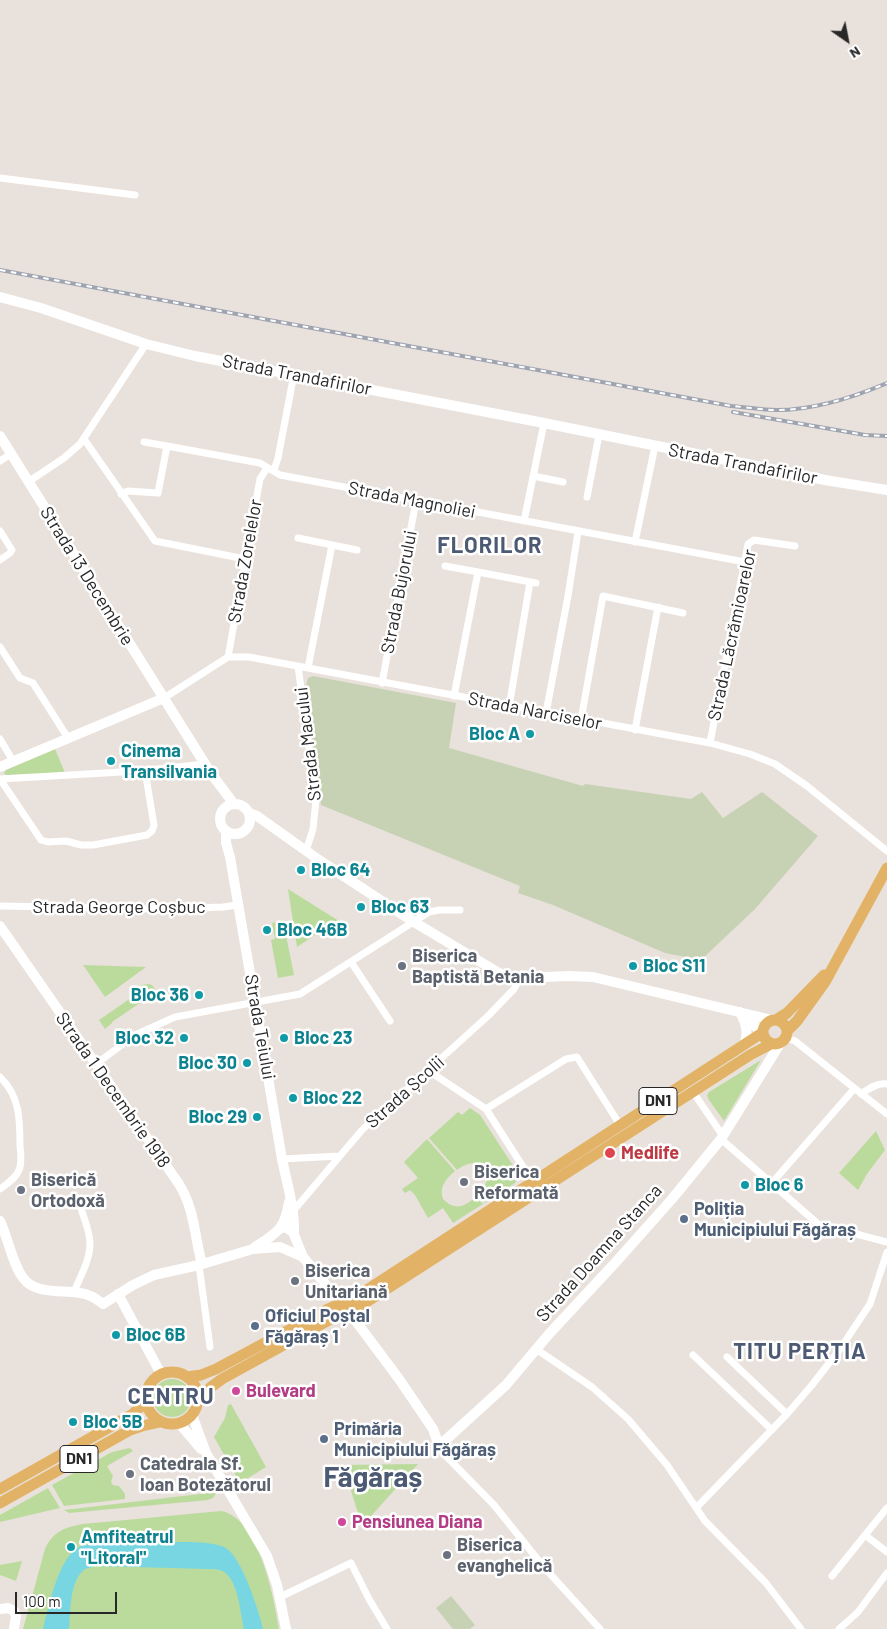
<!DOCTYPE html>
<meta charset="utf-8">
<style>
body{margin:0}
#map{position:relative;width:887px;height:1629px;overflow:hidden;background:#e9e1db;font-family:Barlow,sans-serif}
canvas{display:block}
.north{position:absolute;left:822px;top:15px;width:50px;height:50px;-webkit-text-stroke:4px #fff;paint-order:stroke;rotate:147deg;font-size:14px;font-weight:700;line-height:20px;text-align:center;color:#282828}
.north::after{content:'';display:block;margin:auto;width:18px;height:22px;background:#282828;clip-path:polygon(50% 0,100% 100%,50% 72%,0 100%)}
.scale{position:absolute;left:15px;top:1592px;width:102px;height:22px;box-sizing:border-box;border:2px solid #282828;border-top:0;padding-left:6px;font-size:15px;line-height:18px;white-space:nowrap;color:#282828;-webkit-text-stroke:4px #fff;paint-order:stroke}
</style>
<div id="map">
<canvas width="887" height="1629"></canvas>
<div class="north">N</div>
<div class="scale">100 m</div>
</div>
<script>
const ctx = document.querySelector('canvas').getContext('2d');
ctx.lineJoin = 'round';
function paint(path, color) { ctx.fillStyle = color; ctx.fill(path, 'evenodd'); }
function stroke(path, color, width, dash) { ctx.strokeStyle = color; ctx.lineWidth = width; ctx.lineCap = dash ? 'butt' : 'round'; ctx.setLineDash(dash || []); ctx.stroke(path); }
function drawText(font, color, halo, rows, align = 'center') {
  ctx.font = font + ' Barlow,sans-serif'; ctx.lineWidth = 5; ctx.setLineDash([]); ctx.textBaseline = 'middle'; ctx.strokeStyle = halo; ctx.fillStyle = color; for (const [text, x, y, turn = 0] of rows) {
    ctx.save(); ctx.translate(x, y); ctx.rotate((+turn || 0) * Math.PI / 180); ctx.textAlign = isNaN(turn) ? turn : align; if (halo) ctx.strokeText(text, 0, 0); ctx.fillText(text, 0, 0); ctx.restore();
  }
}
const green = new Path2D(`
 M55 749 65 773 7 775 4 774 6 770Z
 M288 889 347 926 349 930 342 935 333 923 297 947Z
 M283 920 294 975 278 978 271 940 275 939 272 923Z
 M83 965 146 967 105 997Z
 M148 984 152 985 158 993 155 995 153 994 112 1022V1023L105 1029 99 1020 144 989 141 985Z
 M761 1060 724 1121 709 1100 707 1095 709 1092Z
 M470 1108 480 1115 484 1121 519 1175 515 1183 484 1203 478 1196C485 1187 491 1177 485 1166 475 1160 465 1164 457 1170L429 1138 458 1112 462 1115Z
 M876 1131 885 1150 867 1174 858 1190 839 1173Z
 M427 1139 455 1171C446 1179 439 1186 443 1199 455 1211 464 1207 476 1197L483 1204 453 1223 443 1208 428 1218 415 1195 410 1190 405 1193 402 1189 418 1178 404 1162Z
 M153 1398a19 19 0 1 1 38 0a19 19 0 1 1-38 0Z
 M231 1404 266 1467 240 1483 214 1437 225 1418 228 1405Z
 M130 1448 133 1451 107 1466 113 1476 111 1482 113 1485 119 1486 125 1494V1499L64 1506 52 1485 112 1452Z
 M418 1464 362 1526 343 1465Z
 M48 1488 60 1508 0 1522V1515Z
 M217 1492 213 1498 208 1500 69 1513 64 1510Z
 M221 1511C259 1518 274 1597 279 1629H23L45 1549C53 1531 66 1527 83 1524Z
 M22 1561 16 1581 0 1575V1565Z`);
const cemetery = new Path2D(`
 M313 676 456 703 449 748 583 786 585 784 691 799 702 792 723 818 762 792 818 836 755 909 701 960 665 953 553 905 518 893 520 886 321 805 306 686 308 678Z
 M451 1596 475 1625 470 1629H453L436 1608Z`);
const water = new Path2D(`
 M143 1543C165 1543 205 1539 224 1547 241 1554 259 1611 263 1629H244C240 1613 239 1582 224 1572 220 1569 214 1569 208 1569L96 1566 85 1569C69 1581 71 1611 69 1629H43C49 1607 59 1550 85 1545 103 1542 124 1544 143 1543Z`);
const street = new Path2D(`
 M0 178 135 195
 M84 439 155 541 245 559
 M144 442 167 446
 M0 461 11 454
 M272 470 275 467 278 458 294 374
 M533 476 563 482
 M28 482 64 458 80 444 146 344
 M121 494 128 491 158 493 167 446 260 463 280 475 745 562
 M587 497 599 435
 M524 521 544 423
 M0 531 12 550 10 553 0 560
 M298 538 357 550
 M635 542 655 446
 M445 566 478 572 454 696
 M478 572 536 583
 M0 647 20 678 33 683 68 738
 M228 657 260 479 267 468
 M298 666 316 800 313 829 306 851
 M308 668 332 545
 M382 683 416 501
 M164 698 228 657H249L710 743 750 754 775 764 807 786 887 851
 M509 707 530 582
 M546 713 568 596 578 532
 M581 720 603 596 683 613
 M635 730 658 607
 M0 739 13 761
 M710 743 748 544 754 540 795 546
 M0 779 41 840 48 842 66 841 81 845H93L147 835 152 831 154 825 145 771
 M0 779 139 771 205 764
 M0 906 165 909 223 907 238 905
 M351 962 390 1021
 M786 1038 795 1041 887 1114
 M96 1064 135 1035 175 1017 300 994 429 912 439 910H460
 M429 1071 486 1109 534 1184
 M0 1077C20 1096 20 1120 20 1146 21 1154 22 1163 19 1170 16 1178 7 1184 0 1189
 M693 1092 723 1136
 M861 1094C868 1089 878 1082 887 1084
 M486 1109 566 1059 577 1057 620 1125
 M721 1139 818 1224 887 1242
 M282 1159 339 1156
 M771 1184 854 1089
 M294 1210 362 1130 488 1016 514 989 520 978
 M199 1265 210 1347
 M74 1292C80 1277 90 1260 90 1244 90 1231 84 1218 80 1206
 M536 1349 592 1387 628 1419 667 1465 705 1521 766 1583 801 1629
 M693 1355 772 1430
 M727 1357 787 1414
 M439 1446 444 1454 494 1505 543 1566 600 1629
 M696 1508 787 1414 812 1385 840 1349 870 1304 887 1252
 M865 1535 887 1552
 M832 1576 887 1508
 M280 1597 351 1563 369 1599 387 1629
 M839 1629 858 1612 887 1573`);
const secondary = new Path2D(`
 M0 297 41 308 146 344 195 356 544 423 825 480 887 490
 M0 436 210 772 234 804
 M0 767 164 698
 M220 819a15 15 0 1 1 30 0a15 15 0 1 1-30 0Z
 M249 813 257 816 319 860 414 922 499 973 509 977 520 978 569 976 593 977 772 1020
 M226 832V843L230 857 282 1159C287 1184 295 1209 294 1233
 M0 926 179 1184C195 1210 194 1235 202 1264
 M740 1012C746 1023 749 1033 744 1045
 M743 1014 762 1033
 M0 1221C8 1238 13 1266 24 1279 35 1294 63 1290 80 1293 89 1294 97 1299 103 1304L133 1285 154 1275 199 1265 253 1249 280 1247 303 1257
 M279 1229 285 1227 293 1232 303 1257 358 1324 399 1379 433 1429 439 1446 506 1385 549 1334 615 1263 672 1199 721 1139 781 1042
 M255 1247C277 1233 285 1229 289 1202
 M118 1294 161 1374
 M192 1415 206 1453 267 1556 277 1585 286 1629
 M179 1423 201 1449
 M0 1609 8 1608 14 1611 16 1616 14 1629`);
const primary = new Path2D(`
 M763 1032a12 12 0 1 1 24 0a12 12 0 1 1-24 0Z
 M776 1020 787 1013 824 975
 M787 1031 797 1021 825 982 887 868
 M146 1398a26 26 0 1 1 52 0a26 26 0 1 1-52 0Z
 M187 1377 201 1375 216 1369 326 1310 359 1295 762 1033
 M198 1401 211 1387 222 1379 331 1319 362 1305 750 1055 771 1044
 M0 1489 133 1414 142 1405 146 1399
 M0 1503 130 1430 142 1426 160 1422`);
const rail = new Path2D(`
 M0 270 731 406C746 407 762 410 777 410 814 410 854 397 887 383
 M733 412 865 435 887 436`);
const markers = [
 [530,734,5,"#0f9aa8"],
 [111,761,5,"#0f9aa8"],
 [301,870,5,"#0f9aa8"],
 [361,907,5,"#0f9aa8"],
 [267,930,5,"#0f9aa8"],
 [402,966,5,"#6b7280"],
 [633,966,5,"#0f9aa8"],
 [199,995,5,"#0f9aa8"],
 [184,1038,5,"#0f9aa8"],
 [284,1038,5,"#0f9aa8"],
 [247,1063,5,"#0f9aa8"],
 [293,1098,5,"#0f9aa8"],
 [257,1117,5,"#0f9aa8"],
 [610,1153,6,"#e0444e"],
 [464,1182,5,"#6b7280"],
 [745,1185,5,"#0f9aa8"],
 [21,1190,5,"#6b7280"],
 [684,1219,5,"#5c6f8a"],
 [295,1281,5,"#6b7280"],
 [255,1326,5,"#5c6f8a"],
 [116,1335,5,"#0f9aa8"],
 [236,1391,5,"#d1479c"],
 [73,1422,5,"#0f9aa8"],
 [324,1439,5,"#5c6f8a"],
 [130,1474,5,"#6b7280"],
 [342,1522,5,"#d1479c"],
 [71,1547,5,"#0f9aa8"],
 [447,1555,5,"#6b7280"]
];
const shields = [
 [658,1101,38],
 [79,1459,38]
];
const shieldNames = [
 ["DN1",658,1101],
 ["DN1",79,1459]
];
const streetNames = [
 ["Strada Trandafirilor",297,375,11],
 ["Strada Trandafirilor",743,464,11],
 ["Strada Magnoliei",412,500,11],
 ["Strada Zorelelor",245,561,-80],
 ["Strada 13 Decembrie",87,576,58],
 ["Strada Bujorului",399,592,-79],
 ["Strada Lăcrămioarelor",732,635,-78],
 ["Strada Narciselor",535,711,11],
 ["Strada Macului",308,744,-97],
 ["Strada George Coșbuc",119,907],
 ["Strada Teiului",260,1027,80],
 ["Strada 1 Decembrie 1918",113,1090,55],
 ["Strada Școlii",405,1092,-42],
 ["Strada Doamna Stanca",599,1253,-48]
];
const cultureNames = [
 ["Bloc A",520,734,"right"],
 ["Cinema",121,751],
 ["Transilvania",121,772],
 ["Bloc 64",311,870],
 ["Bloc 63",371,907],
 ["Bloc 46B",277,930],
 ["Bloc S11",643,966],
 ["Bloc 36",189,995,"right"],
 ["Bloc 32",174,1038,"right"],
 ["Bloc 23",294,1038],
 ["Bloc 30",237,1063,"right"],
 ["Bloc 22",303,1098],
 ["Bloc 29",247,1117,"right"],
 ["Bloc 6",755,1185],
 ["Bloc 6B",126,1335],
 ["Bloc 5B",83,1422],
 ["Amfiteatrul",81,1537],
 ["\"Litoral\"",81,1558]
];
const worshipNames = [
 ["Biserica",412,956],
 ["Baptistă Betania",412,977],
 ["Biserica",474,1172],
 ["Reformată",474,1193],
 ["Biserică",31,1180],
 ["Ortodoxă",31,1201],
 ["Biserica",305,1271],
 ["Unitariană",305,1292],
 ["Catedrala Sf.",140,1464],
 ["Ioan Botezătorul",140,1485],
 ["Biserica",457,1545],
 ["evanghelică",457,1566]
];
const healthNames = [
 ["Medlife",621,1153]
];
const serviceNames = [
 ["Poliția",694,1209],
 ["Municipiului Făgăraș",694,1230],
 ["Oficiul Poștal",265,1316],
 ["Făgăraș 1",265,1337],
 ["Primăria",334,1429],
 ["Municipiului Făgăraș",334,1450]
];
const hotelNames = [
 ["Bulevard",246,1391],
 ["Pensiunea Diana",352,1522]
];
const districtNames = [
 ["FLORILOR",490,546],
 ["TITU PERȚIA",800,1352],
 ["CENTRU",171,1397]
];
const townNames = [
 ["Făgăraș",373,1478]
];
paint(green, '#bbdb9d');
paint(cemetery, '#c7d2b4');
paint(water, '#78d6e2');
stroke(street, '#fff', 7);
stroke(secondary, '#fff', 10);
stroke(primary, '#e2b367', 11);
stroke(rail, '#9fa4b1', 4);
stroke(rail, '#fff', 2, [5.5]);
for (const [x, y, r, color] of markers) { const dot = new Path2D(); dot.arc(x, y, r, 0, 2 * Math.PI); ctx.fillStyle = color; ctx.fill(dot); stroke(dot, '#fff', 2); }
for (const [x, y, w] of shields) { const box = new Path2D(); box.roundRect(x - w / 2, y - 13.5, w, 27, 4); ctx.fillStyle = '#fff'; ctx.fill(box); stroke(box, '#282828', 1); }
drawText('bold 16px', '#282828', null, shieldNames);
drawText('18px', '#282828', '#fff', streetNames);
drawText('bold 18px', '#0d838f', '#fff', cultureNames, 'left');
drawText('bold 18px', '#5b616d', '#fff', worshipNames, 'left');
drawText('bold 18px', '#be3a42', '#fff', healthNames, 'left');
drawText('bold 18px', '#4e5e75', '#fff', serviceNames, 'left');
drawText('bold 18px', '#b23c85', '#fff', hotelNames, 'left');
ctx.letterSpacing = '1px';
drawText('bold 22px', '#4d5a74', '#fff', districtNames);
ctx.letterSpacing = '0px';
drawText('bold 28px', '#4d5a74', '#fff', townNames);
</script>
